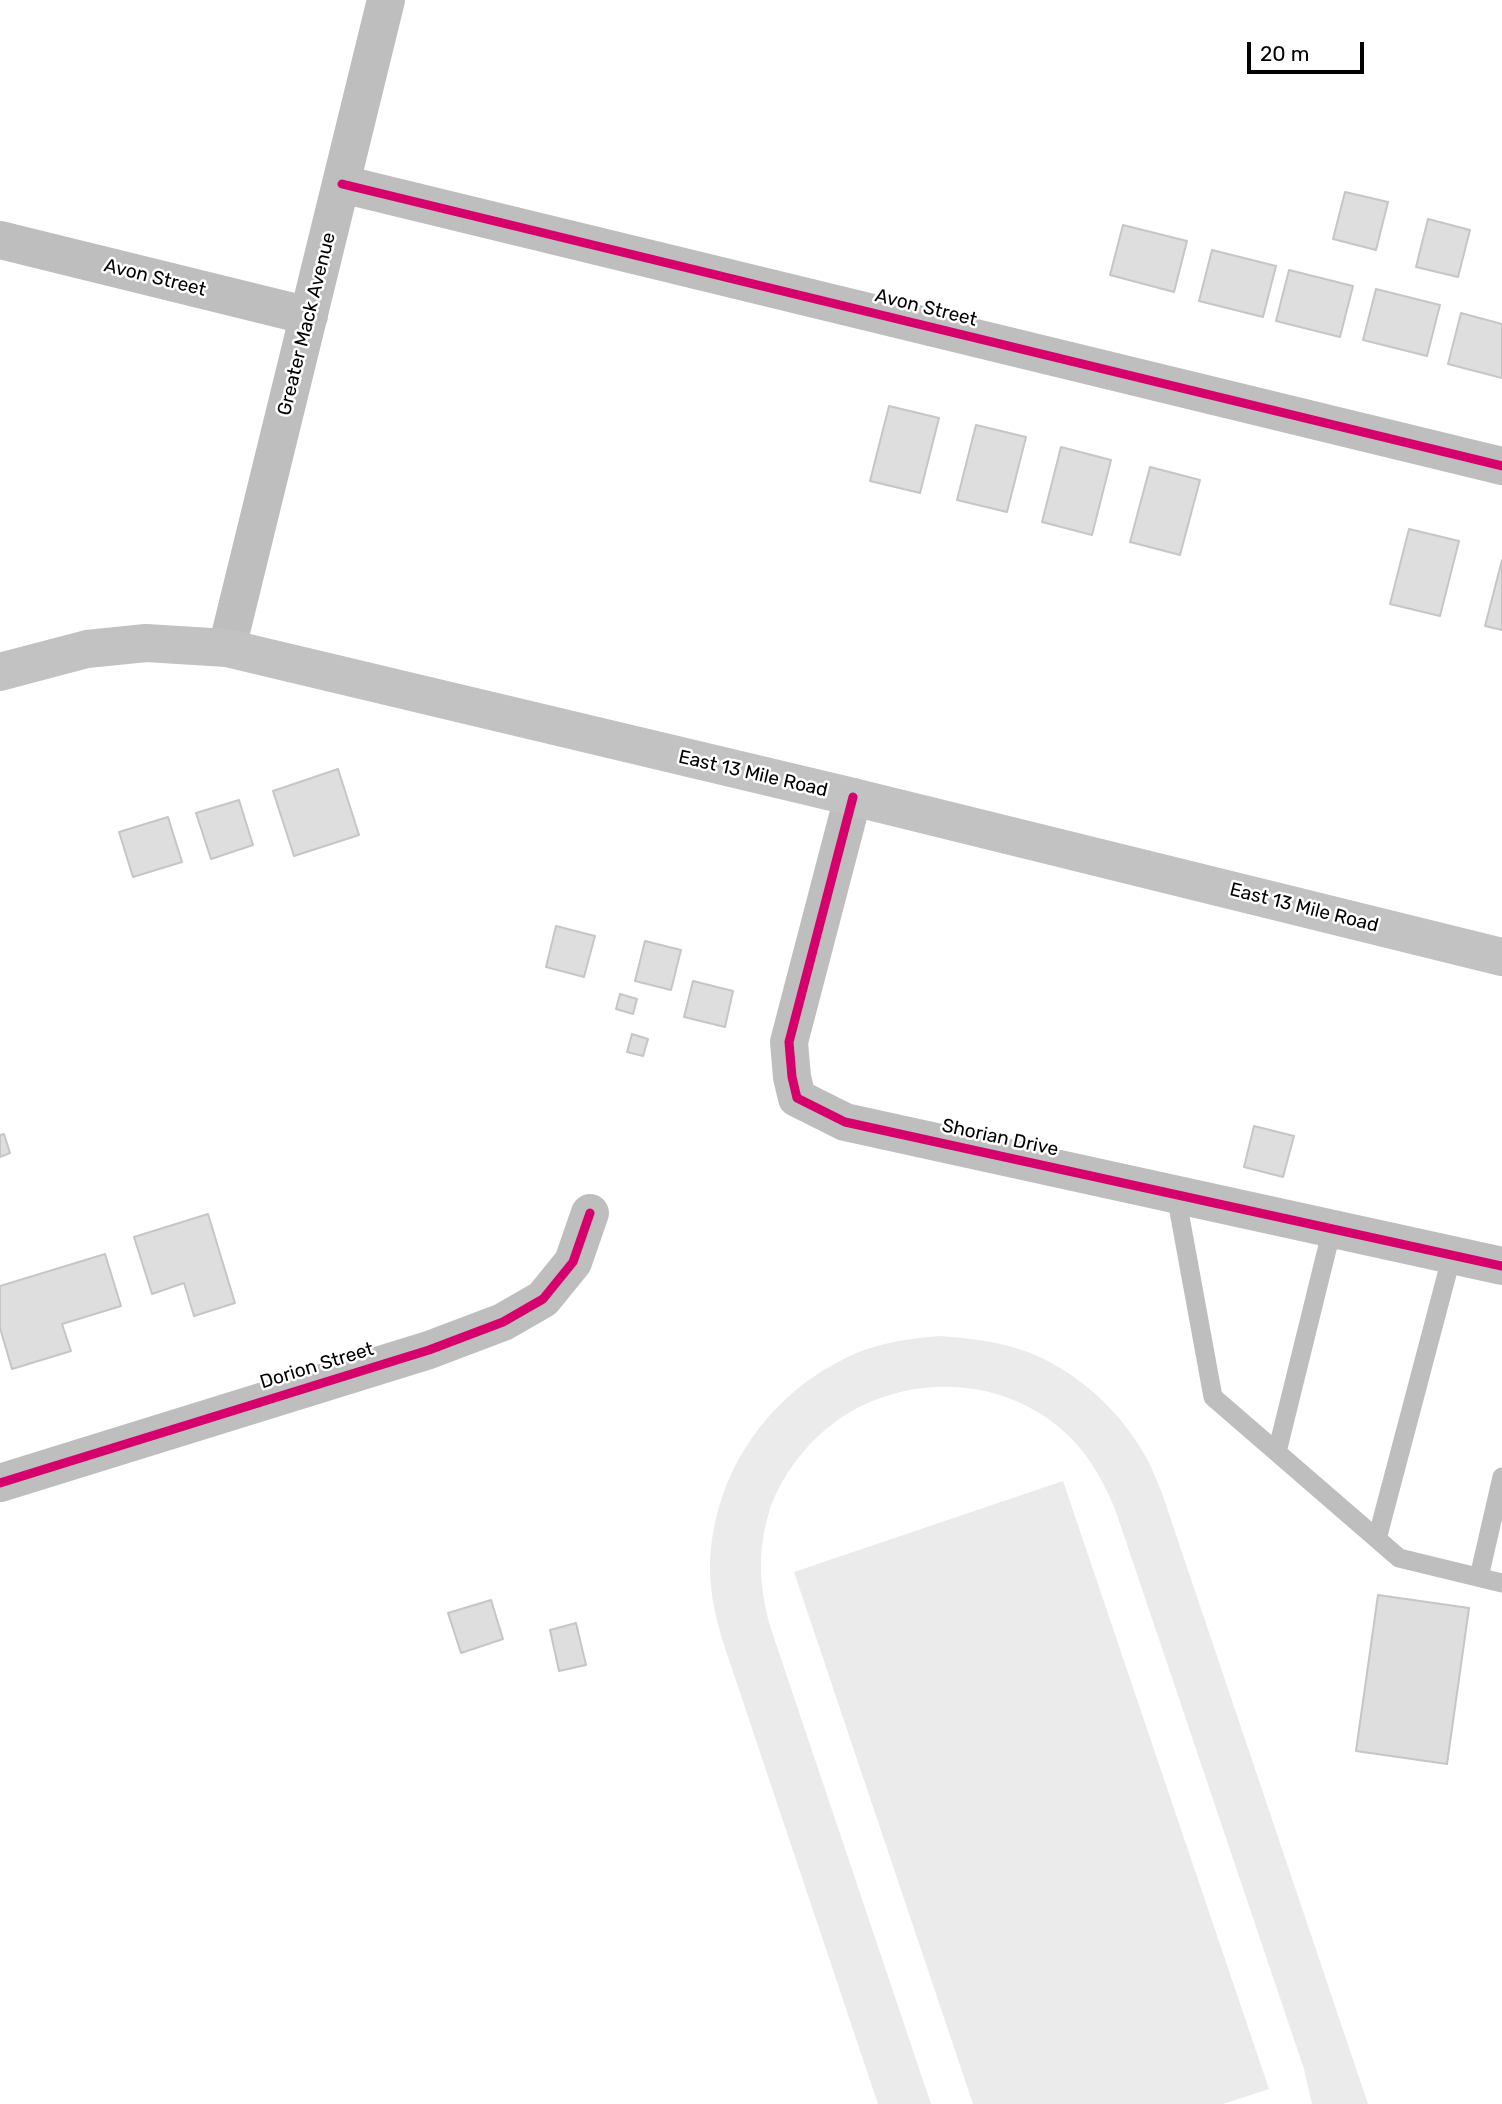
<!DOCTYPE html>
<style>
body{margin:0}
#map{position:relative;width:1502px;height:2104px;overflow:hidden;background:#fff;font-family:Rubik,sans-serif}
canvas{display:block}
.scale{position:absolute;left:1247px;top:42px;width:117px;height:32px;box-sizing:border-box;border:4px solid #000;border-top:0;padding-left:9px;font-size:21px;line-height:24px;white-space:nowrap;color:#000;-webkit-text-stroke:5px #fff;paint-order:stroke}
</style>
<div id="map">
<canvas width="1502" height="2104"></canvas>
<div class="scale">20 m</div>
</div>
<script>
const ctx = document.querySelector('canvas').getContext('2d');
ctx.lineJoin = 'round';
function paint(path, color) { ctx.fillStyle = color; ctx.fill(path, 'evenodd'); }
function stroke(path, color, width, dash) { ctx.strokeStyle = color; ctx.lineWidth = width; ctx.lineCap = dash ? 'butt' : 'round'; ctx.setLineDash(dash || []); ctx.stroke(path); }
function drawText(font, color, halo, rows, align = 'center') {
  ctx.font = font + ' Rubik,sans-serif'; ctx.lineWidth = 5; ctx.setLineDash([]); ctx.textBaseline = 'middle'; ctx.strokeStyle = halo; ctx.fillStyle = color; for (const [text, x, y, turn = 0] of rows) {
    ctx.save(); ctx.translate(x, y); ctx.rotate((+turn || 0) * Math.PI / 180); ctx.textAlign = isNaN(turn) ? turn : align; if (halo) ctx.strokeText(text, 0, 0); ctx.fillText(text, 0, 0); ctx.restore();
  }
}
const green = new Path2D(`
 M940 1336C963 1338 986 1340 1009 1346 1067 1361 1119 1407 1147 1459 1153 1470 1157 1482 1162 1493L1368 2104H1312L1304 2069 1115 1509C1104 1483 1091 1458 1070 1437 996 1364 870 1372 804 1451 788 1470 774 1492 768 1516 757 1554 760 1589 770 1626L931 2104H878L723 1642C716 1618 710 1594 710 1569 711 1470 775 1383 867 1349 891 1341 915 1338 940 1336Z
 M1063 1481 1269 2089 1223 2104H973L794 1572Z`);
const building = new Path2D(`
 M1345 192 1388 202 1376 250 1333 239Z
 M1428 219 1470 230 1458 277 1416 267Z
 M1123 225 1187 241 1174 292 1110 275Z
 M1212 250 1276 266 1263 317 1199 301Z
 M1289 270 1353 286 1340 337 1276 321Z
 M1376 289 1440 305 1427 356 1363 340Z
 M1461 313 1502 324V378L1448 364Z
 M889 406 939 418 920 493 870 481Z
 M976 425 1026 437 1007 512 957 500Z
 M1061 447 1111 460 1092 535 1042 522Z
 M1150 467 1200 480 1180 555 1130 542Z
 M1409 529 1459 541 1440 616 1390 604Z
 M1502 560V630L1485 626Z
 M338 769 359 835 294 856 273 791Z
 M239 800 253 845 211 859 196 813Z
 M168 817 182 862 133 877 119 832Z
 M556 926 595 936 584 977 546 967Z
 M645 941 681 950 671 990 635 981Z
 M693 981 733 991 725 1027 684 1017Z
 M620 994 637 999 633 1014 616 1009Z
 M632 1034 648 1039 643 1056 627 1052Z
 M1254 1126 1294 1136 1283 1177 1244 1167Z
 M4 1134 10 1153 0 1157V1135Z
 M208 1214 235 1303 194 1316 184 1283 152 1294 134 1237Z
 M105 1254 121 1306 62 1324 71 1351 12 1369 0 1328V1286Z
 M1378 1595 1469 1608 1447 1764 1356 1751Z
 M491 1600 503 1639 461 1653 448 1613Z
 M576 1623 586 1665 559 1671 550 1630Z`);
const lane = new Path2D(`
 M1176 1195 1213 1397 1399 1558 1502 1583
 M1277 1452 1332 1229
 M1377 1539 1452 1255
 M1479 1577 1502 1477`);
const street = new Path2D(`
 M342 184 1502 466
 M0 240 309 316
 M227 648 386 0
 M853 797 789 1042 792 1077 797 1098 845 1122 1502 1266
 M0 1483 429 1350 503 1322 543 1299 573 1262 590 1213`);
const secondary = new Path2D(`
 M0 672 87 649 146 643 227 648 853 797 1502 957`);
const cycleway = new Path2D(`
 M342 184 1502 466
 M853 797 789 1042 792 1077 797 1098 845 1122 1502 1266
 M0 1483 429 1350 503 1322 543 1299 573 1262 590 1213`);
const streetNames = [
 ["Avon Street",155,278,14],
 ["Avon Street",926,308,14],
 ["Greater Mack Avenue",307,324,-76],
 ["East 13 Mile Road",753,774,13],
 ["East 13 Mile Road",1304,908,14],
 ["Shorian Drive",1000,1138,12],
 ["Dorion Street",317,1366,-17]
];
paint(green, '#ebebeb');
paint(building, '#dedede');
stroke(building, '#c6c6c6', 2);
stroke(lane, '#bebebe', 19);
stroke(street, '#bebebe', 38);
stroke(secondary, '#c2c2c2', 38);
stroke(cycleway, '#d6006c', 9);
drawText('19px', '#000', '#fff', streetNames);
</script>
